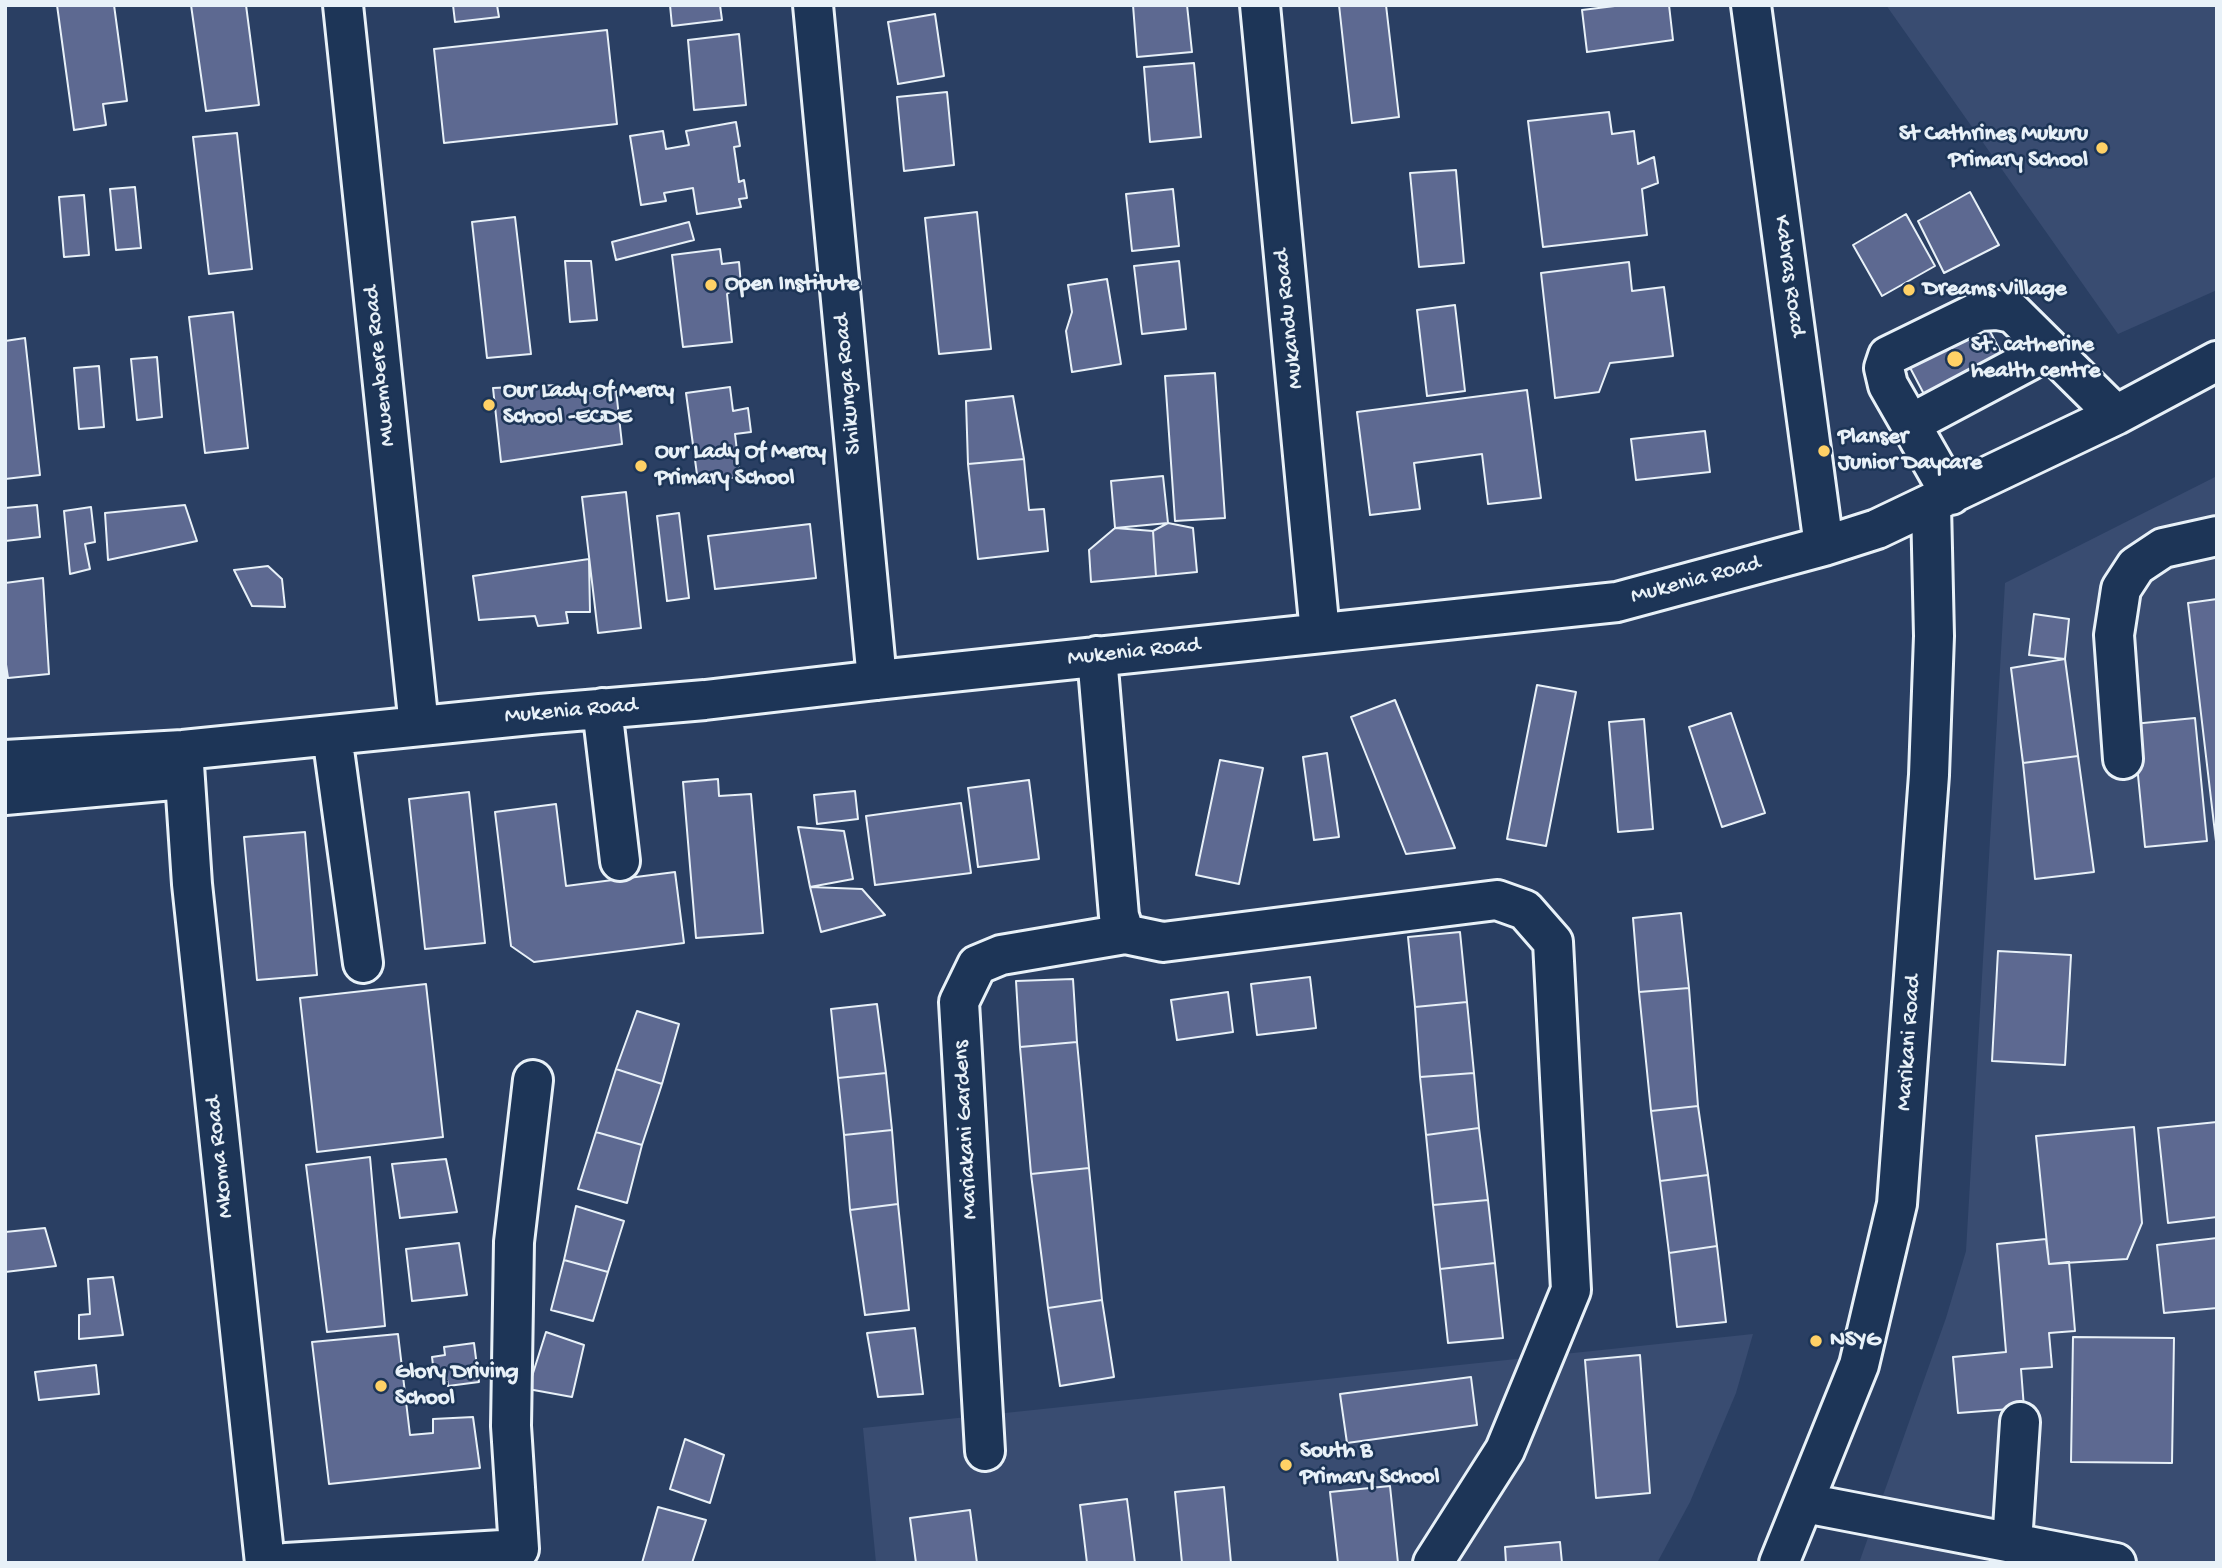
<!DOCTYPE html>
<style>
body{margin:0}
#map{position:relative;width:2222px;height:1568px;overflow:hidden;background:#2a3f63;font-family:"Gochi Hand",sans-serif}
canvas{display:block}
.frame{position:absolute;inset:0;border:7px solid #e8f1f8;pointer-events:none}
</style>
<div id="map">
<canvas width="2222" height="1568"></canvas>
<div class="frame"></div>
</div>
<script>
const ctx = document.querySelector('canvas').getContext('2d');
ctx.lineJoin = 'round';
function paint(path, color) { ctx.fillStyle = color; ctx.fill(path, 'evenodd'); }
function stroke(path, color, width, dash) { ctx.strokeStyle = color; ctx.lineWidth = width; ctx.lineCap = dash ? 'butt' : 'round'; ctx.setLineDash(dash || []); ctx.stroke(path); }
function drawText(font, color, halo, rows, align = 'center') {
  ctx.font = font + ' "Gochi Hand",sans-serif'; ctx.lineWidth = 5; ctx.setLineDash([]); ctx.textBaseline = 'middle'; ctx.strokeStyle = halo; ctx.fillStyle = color; for (const [text, x, y, turn = 0] of rows) {
    ctx.save(); ctx.translate(x, y); ctx.rotate((+turn || 0) * Math.PI / 180); ctx.textAlign = isNaN(turn) ? turn : align; if (halo) ctx.strokeText(text, 0, 0); ctx.fillText(text, 0, 0); ctx.restore();
  }
}
const built = new Path2D(`
 M1886 5H2217V290L2118 334Z
 M2217 476V1563H1859L1946 1318 1966 1251 2005 583Z
 M1753 1334 1736 1393 1690 1502 1657 1563H876L863 1428Z`);
const building = new Path2D(`
 M57 5H114L127 101 103 104 106 125 74 130Z
 M191 5H246L259 105 206 111Z
 M453 5H497L499 17 455 22Z
 M670 5H720L722 20 672 26Z
 M1133 5H1187L1192 52 1137 57Z
 M1339 5H1386L1399 117 1352 123Z
 M1623 5H1669L1673 40 1587 52 1582 10Z
 M935 14 944 76 898 84 888 22Z
 M607 30 617 124 444 143 434 49Z
 M739 34 746 105 694 110 688 40Z
 M1194 63 1201 137 1150 142 1144 67Z
 M947 92 954 165 904 171 897 97Z
 M1609 112 1612 134 1634 131 1638 164 1654 157 1658 183 1642 189 1647 235 1543 247 1528 121Z
 M736 122 740 146 734 147 739 182 744 180 747 198 739 199 741 207 697 214 693 188 664 193 666 201 641 205 630 136 663 131 666 149 689 145 686 131Z
 M237 133 252 269 209 274 193 137Z
 M1456 170 1464 263 1419 267 1410 173Z
 M135 187 141 248 116 250 110 189Z
 M1173 189 1179 246 1132 251 1126 194Z
 M1970 192 1999 245 1944 273 1918 221Z
 M84 195 89 255 64 257 59 197Z
 M977 212 991 349 939 354 925 218Z
 M1906 214 1935 266 1882 296 1853 245Z
 M515 217 531 354 487 358 472 222Z
 M689 222 694 240 616 260 612 242Z
 M720 249 722 264 739 262 741 285 727 294 732 342 683 347 672 255Z
 M565 261H591L597 320 570 322Z
 M1179 261 1186 329 1142 334 1134 266Z
 M1629 262 1632 291 1664 287 1673 356 1610 363 1599 392 1555 398 1541 273Z
 M1107 279 1121 364 1072 372 1066 331 1072 312 1068 285Z
 M1455 305 1465 391 1427 396 1417 310Z
 M233 312 248 448 205 453 189 317Z
 M1984 320 2004 358 1926 398 1906 360Z
 M25 338 40 475 5 479V341Z
 M157 357 162 417 137 420 131 359Z
 M99 366 104 427 79 429 74 368Z
 M1215 373 1225 518 1175 521 1165 376Z
 M557 385 558 397 616 390 622 444 501 462 493 388Z
 M730 387 733 411 748 408 751 432 735 434 740 477 698 482 686 393Z
 M1527 390 1541 498 1488 504 1482 454 1414 463 1420 509 1370 515 1357 412Z
 M1013 396 1024 459 968 464 966 401Z
 M1705 431 1710 472 1636 480 1631 439Z
 M1024 459 1029 510 1044 509 1048 551 978 559 968 464Z
 M1163 476 1168 523 1115 528 1111 481Z
 M626 492 641 628 598 633 582 497Z
 M37 505 40 537 5 541V508Z
 M185 505 197 541 108 560 105 513Z
 M91 507 95 542 85 544 90 569 70 574 64 511Z
 M679 513 689 598 667 601 657 516Z
 M1168 523 1193 528 1197 572 1156 576 1153 531Z
 M810 524 816 578 715 589 708 536Z
 M1115 528 1153 531 1156 576 1091 582 1089 550Z
 M589 559 590 612H566L568 623 538 626 535 616 479 620 473 576Z
 M268 566 282 579 285 607 252 606 234 570Z
 M43 578 49 674 8 678 5 658V583Z
 M2217 599V850L2188 603Z
 M2034 614 2069 619 2065 659 2029 655Z
 M2065 659 2078 756 2023 763 2011 668Z
 M1537 685 1576 692 1546 846 1507 839Z
 M1395 700 1455 848 1406 854 1351 717Z
 M1731 713 1765 813 1722 827 1689 727Z
 M2195 718 2207 841 2145 847 2133 724Z
 M1644 719 1653 829 1618 832 1609 722Z
 M1327 753 1339 837 1314 840 1303 757Z
 M2078 756 2094 872 2035 879 2023 763Z
 M1220 760 1263 768 1239 884 1196 875Z
 M718 779 719 796 751 794 763 933 696 938 683 782Z
 M1029 780 1039 859 978 867 968 788Z
 M855 791 858 819 817 824 814 795Z
 M469 792 485 943 425 949 409 799Z
 M961 803 971 873 875 885 866 816Z
 M556 804 566 886 675 872 684 943 534 962 511 946 495 812Z
 M798 827 844 831 853 879 810 887Z
 M305 832 317 975 257 980 244 837Z
 M810 887 862 889 885 915 821 932Z
 M1681 913 1689 988 1639 992 1633 918Z
 M1460 932 1467 1002 1415 1007 1408 937Z
 M1998 951 2071 955 2065 1065 1992 1061Z
 M1310 977 1316 1028 1257 1035 1251 984Z
 M1073 979 1077 1042 1020 1047 1016 981Z
 M426 984 443 1137 317 1152 300 998Z
 M1689 988 1698 1106 1651 1111 1639 992Z
 M1228 992 1233 1032 1177 1040 1171 1000Z
 M1467 1002 1474 1073 1420 1077 1415 1007Z
 M877 1004 886 1073 838 1078 831 1009Z
 M637 1011 679 1024 662 1084 616 1069Z
 M1077 1042 1089 1168 1031 1174 1020 1047Z
 M616 1069 662 1084 642 1145 596 1132Z
 M886 1073 892 1130 844 1135 838 1078Z
 M1474 1073 1479 1128 1426 1135 1420 1077Z
 M1698 1106 1708 1175 1660 1181 1651 1111Z
 M2217 1122V1217L2168 1223 2158 1128Z
 M2134 1127 2142 1223 2127 1259 2049 1264 2036 1136Z
 M1479 1128 1488 1200 1433 1205 1426 1135Z
 M892 1130 898 1204 850 1210 844 1135Z
 M596 1132 642 1145 627 1203 578 1189Z
 M370 1157 385 1326 327 1332 306 1165Z
 M446 1159 457 1212 400 1218 392 1164Z
 M1089 1168 1102 1300 1048 1308 1031 1174Z
 M1708 1175 1717 1246 1669 1253 1660 1181Z
 M1488 1200 1495 1263 1440 1269 1433 1205Z
 M898 1204 909 1310 865 1315 850 1210Z
 M576 1206 624 1221 608 1272 564 1260Z
 M45 1228 56 1266 5 1272V1232Z
 M2217 1238V1308L2164 1313 2157 1245Z
 M2046 1239 2049 1264 2069 1262 2075 1331 2049 1333 2052 1367 2021 1369 2024 1408 1958 1413 1953 1357 2006 1352 1997 1244Z
 M459 1243 467 1295 412 1301 406 1249Z
 M1717 1246 1726 1322 1677 1327 1669 1253Z
 M564 1260 608 1272 593 1321 551 1310Z
 M1495 1263 1503 1338 1448 1343 1440 1269Z
 M113 1277 123 1335 79 1339V1315L90 1314 88 1279Z
 M1102 1300 1114 1377 1060 1386 1048 1308Z
 M915 1328 923 1394 878 1397 867 1333Z
 M546 1332 584 1345 572 1397 528 1389Z
 M398 1334 410 1435 433 1433V1419L473 1417 480 1468 329 1484 312 1342Z
 M2073 1337 2174 1338 2172 1463 2071 1462Z
 M474 1343 479 1382 448 1386 446 1373 434 1374 432 1357 445 1355 444 1347Z
 M1640 1355 1650 1493 1596 1498 1585 1360Z
 M96 1365 99 1394 39 1400 35 1372Z
 M1471 1377 1477 1425 1347 1443 1340 1394Z
 M685 1439 724 1455 710 1503 670 1489Z
 M1390 1486 1398 1563H1338L1330 1492Z
 M1224 1487 1231 1563H1182L1175 1492Z
 M1127 1499 1135 1563H1087L1080 1505Z
 M658 1507 706 1520 692 1563H642Z
 M970 1510 977 1563H916L910 1518Z
 M1560 1542 1562 1563H1506L1505 1547Z`);
const minor = new Path2D(`
 M343 5 419 726
 M813 5 877 680
 M1260 5 1320 633
 M1751 5 1824 546
 M1910 424 2049 350
 M1951 495 1888 385 1884 368 1888 356 1980 311 1997 310 2013 313 2116 415
 M1097 656 1119 916 1125 934 1163 942 1497 900 1525 910 1553 942 1571 1290 1505 1450 1433 1563
 M602 708 620 861
 M332 735 363 963
 M183 750 192 884 265 1563
 M2123 759 2114 635 2121 589 2136 566 2163 548 2217 536
 M5 760 183 750 540 714 705 700 877 680 1617 602 1824 546 1877 529 2116 415 2217 361
 M5 795 184 779
 M985 1451 959 1002 977 965 1001 955 1125 934
 M1805 1503 2116 1563
 M2012 1543 2020 1422
 M286 1563 519 1549 511 1426 514 1242 533 1080
 M1779 1563 1859 1365 1897 1204 1929 775 1934 636 1931 505`);
const markers = [
 [2102,148,7,"#ffd166"],
 [711,285,7,"#ffd166"],
 [1909,290,7,"#ffd166"],
 [1955,359,9,"#ffd166"],
 [489,405,7,"#ffd166"],
 [1824,451,7,"#ffd166"],
 [641,466,7,"#ffd166"],
 [1816,1341,7,"#ffd166"],
 [381,1386,7,"#ffd166"],
 [1286,1465,7,"#ffd166"]
];
const poiNames = [
 ["St Cathrines Mukuru",2088,135,"right"],
 ["Primary School",2088,161,"right"],
 ["Open Institute",725,285],
 ["Dreams Village",1923,290],
 ["St. catherine",1971,346],
 ["health centre",1971,372],
 ["Our Lady Of Mercy",503,392],
 ["School -ECDE",503,418],
 ["Planser",1838,438],
 ["Junior Daycare",1838,464],
 ["Our Lady Of Mercy",655,453],
 ["Primary School",655,479],
 ["NSYG",1830,1341],
 ["Glory Driving",395,1373],
 ["School",395,1399],
 ["South B",1300,1452],
 ["Primary School",1300,1478]
];
const streetNames = [
 ["Kabras Road",1788,276,82],
 ["Mukandu Road",1290,319,-96],
 ["Mwembere Road",381,366,-96],
 ["Shikunga Road",849,384,-95],
 ["Mukenia Road",1696,581,-15],
 ["Mukenia Road",1134,653,-6],
 ["Mukenia Road",571,712,-5],
 ["Marikani Road",1910,1043,-86],
 ["Mariakani Gardens",967,1130,-93],
 ["Mkoma Road",221,1157,-96]
];
paint(built, '#394c71');
paint(building, '#5d6991');
stroke(building, '#e8f1f8', 2);
stroke(minor, '#e8f1f8', 44);
stroke(minor, '#1d3557', 38);
for (const [x, y, r, color] of markers) { const dot = new Path2D(); dot.arc(x, y, r, 0, 2 * Math.PI); ctx.fillStyle = color; ctx.fill(dot); stroke(dot, '#1d3557', 2.5); }
drawText('bold 23px', '#e8f1f8', '#1d3557', poiNames, 'left');
drawText('23px', '#e8f1f8', '#1d3557', streetNames);
</script>
